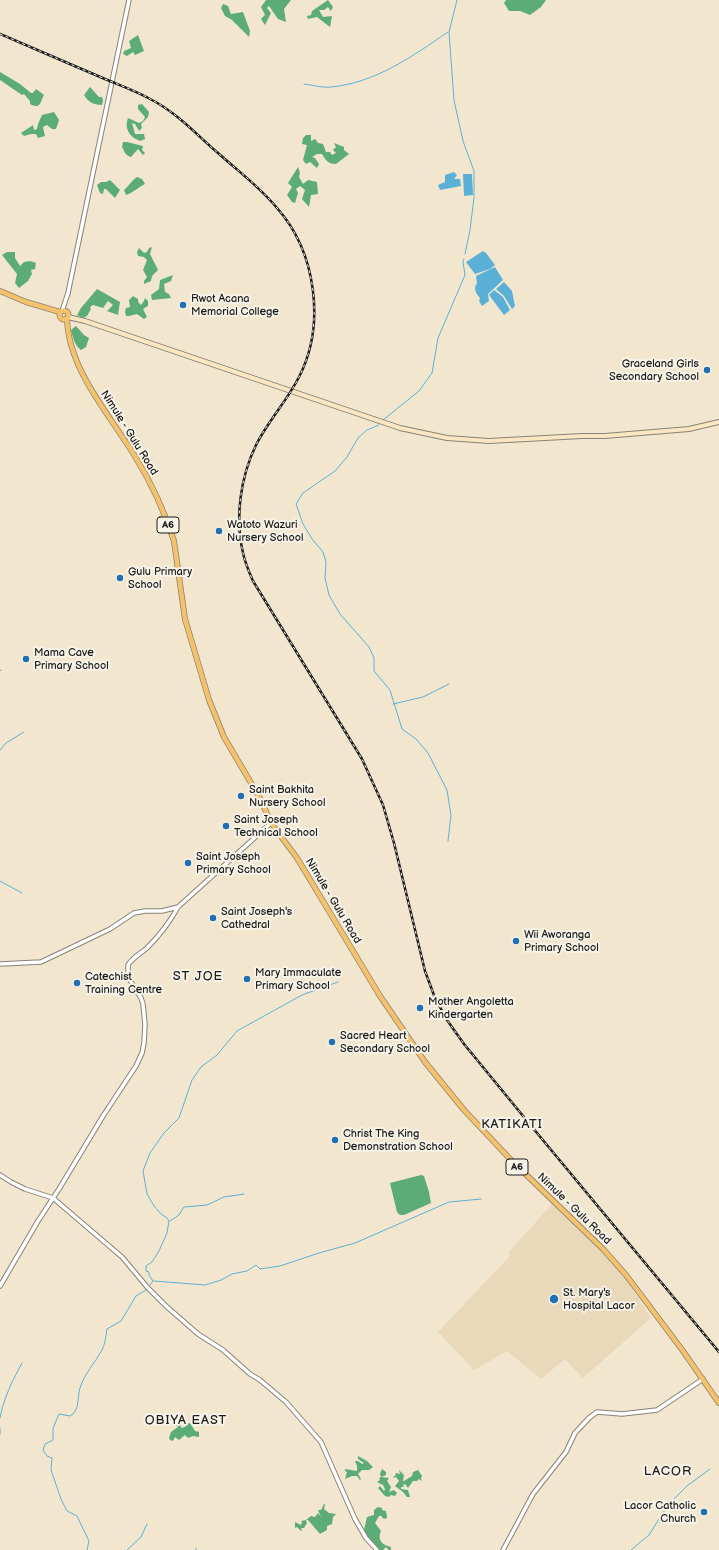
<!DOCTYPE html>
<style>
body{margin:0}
canvas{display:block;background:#f2e7ce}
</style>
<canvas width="719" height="1550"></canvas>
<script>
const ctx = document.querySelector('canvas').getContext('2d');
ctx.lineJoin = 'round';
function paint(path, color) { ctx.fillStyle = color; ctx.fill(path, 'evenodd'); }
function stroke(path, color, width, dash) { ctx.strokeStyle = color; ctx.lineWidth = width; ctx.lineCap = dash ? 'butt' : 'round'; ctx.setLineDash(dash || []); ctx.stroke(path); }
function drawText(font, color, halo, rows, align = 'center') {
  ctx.font = font + ' "Balsamiq Sans",sans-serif'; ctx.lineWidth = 4; ctx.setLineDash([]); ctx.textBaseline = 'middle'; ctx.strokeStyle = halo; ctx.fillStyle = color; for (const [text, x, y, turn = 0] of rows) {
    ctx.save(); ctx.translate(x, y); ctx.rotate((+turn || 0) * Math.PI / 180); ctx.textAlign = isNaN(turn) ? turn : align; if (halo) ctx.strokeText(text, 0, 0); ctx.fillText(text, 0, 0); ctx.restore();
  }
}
const built = new Path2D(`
 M552 1204 608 1258 627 1281 651 1318 583 1378 565 1359 541 1379 507 1351 474 1370 438 1332 506 1260 509 1257V1252Z`);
const forest = new Path2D(`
 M266 0H291L284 9 286 22 278 19 269 6 267 8 271 13 265 25 261 19 265 15 261 7Z
 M328 0 333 7 331 11 328 7 324 10H319L323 17 332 16 330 27 317 17 308 19 307 16 311 15 312 11Z
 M506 0H546L541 7 530 15 520 11H509L504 3Z
 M223 4 228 6 231 14 243 12 250 31 249 37 232 20 225 16 221 8Z
 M138 35 144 51 135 55 133 52 127 56 123 54 124 51 131 48 129 41Z
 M0 72 20 84 31 93H33L36 89 44 95C40 102 41 110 30 104V101L24 94 22 95 0 80Z
 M90 87 99 97H102L103 101 102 105C94 105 88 102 84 95Z
 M142 104 149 112 148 117 141 124 142 128 139 131 135 124 132 123 135 134H144L145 139 140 141C129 137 124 128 128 118L139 123 143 121 145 117 138 109V105Z
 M54 112 59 120 56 129H52L47 125 43 127 45 136 38 138 36 134H31L24 136 21 133 33 125 34 130 37 129 38 124 42 115Z
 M306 135H311V141L315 139 318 143 323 144 326 152H330L332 155 336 153 333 150 336 147 334 143 344 147V150L349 154 336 164C329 164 326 161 322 154H317L312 157 315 158 319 164 317 168 310 162 306 164 303 160 307 145 302 144 303 138Z
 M123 142H127L143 146 142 150 145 153 143 155 138 149 131 157C126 156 124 151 122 147Z
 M298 167 300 173 299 177 303 184 308 180 317 182 318 194 311 195 309 207 302 199 305 190 300 186 296 189 298 193 295 203 292 202 287 195 292 187 288 183Z
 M137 177 142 179 145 184C139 187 131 194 126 195L124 190C130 185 130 182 137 177Z
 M110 180 120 190 115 198 106 189H104L103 194 100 193 97 185 101 182H106Z
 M152 247 150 254 158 270 152 276 151 281 144 284V281L147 277 143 270 147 260 144 257 138 256 137 252 139 248 144 253 147 252 149 248Z
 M7 252H15V258L20 266 24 262 30 261 36 263 35 269 31 270 32 274 28 281 19 288 15 283 17 274 2 255Z
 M173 275 171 281 164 284 165 292 169 294 171 298 152 300 151 295 159 289 160 280Z
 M97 289 120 302 118 315 107 311 113 305 108 301 103 308 93 305 90 307 91 309 87 316 83 318 77 315 81 308Z
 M133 296 138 299V302L141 305 144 301 145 298 148 301V306L143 309 147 317 144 319 137 314 129 316H126L125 311 126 308 130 307 129 300Z
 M76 326 84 335 89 338 86 347 81 350C74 345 73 337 71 330Z
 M421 1175 424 1176 429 1192 431 1203 404 1215H400L397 1212 390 1183Z
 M173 1418 176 1421H181V1428L185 1427 186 1424 190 1423 195 1431 199 1432V1437L193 1436 188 1438 185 1435 179 1440 175 1437 173 1441 170 1440 169 1438 171 1432 178 1427 172 1420Z
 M358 1456 367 1461 373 1467 369 1470H362L358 1474 361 1479 360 1480 357 1476H352L345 1479 347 1472 345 1471V1469L357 1471V1466L355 1461H358L362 1464 364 1463 358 1459Z
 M382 1469 386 1472V1475L381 1477 389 1478 387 1481 391 1487 389 1492 394 1490 397 1493 395 1496 391 1495 389 1497 385 1496 378 1488 380 1486 384 1491 385 1489 383 1485 377 1482 380 1480 379 1478 381 1477 380 1474Z
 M399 1470 404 1475 403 1481H404L412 1476 413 1472 418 1470 422 1476 421 1478 422 1481 419 1479 417 1481H413L408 1488 405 1484 403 1485 404 1487H401V1489L408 1490 410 1497H407L403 1492 395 1486 399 1481 396 1477 394 1478 393 1477 395 1476 396 1473 400 1474Z
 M324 1504H325L324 1509 329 1513 336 1514 333 1517 332 1524 327 1526V1530L320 1534 308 1520H306L307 1523 304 1528H301L302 1531H301L297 1527 295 1528V1522L301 1525 302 1522 301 1521 306 1520 311 1516 315 1517 318 1513 321 1517 318 1510H321Z
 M378 1507 382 1508V1510L386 1511 387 1517 386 1519 382 1518V1516H379L375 1523 381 1531C377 1540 382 1545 391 1547V1550H389L386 1547 383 1550H378L372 1542H370L366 1535 367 1533 366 1534 364 1530 367 1517 374 1515V1510Z`);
const water = new Path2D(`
 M454 172 457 175 454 179H460L461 186 440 190 438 185 445 182V175Z
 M463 174H472L473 195 464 196Z
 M483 251 486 253 495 265 490 269 475 274 466 262Z
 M495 267 503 280 488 294 489 301 482 306 479 301 480 298C476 293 473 289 477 283L476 276Z
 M504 282 512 291 515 306 512 309 504 296 496 289Z
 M494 290 503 297 510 310 504 315 489 295Z`);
const stream = new Path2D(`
 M457 0 449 32 454 100 463 141 474 171V198L470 230 465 254
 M304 84C312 85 323 88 331 87 375 83 413 56 448 32
 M383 420 419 391 432 373 438 338 465 275 463 262 464 259
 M379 425 367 430 358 438 347 457 335 471 303 493 296 504 303 524 312 539 323 552 326 562 325 578 329 595 340 614 369 647 374 658V671L390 690 402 729 416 739 428 753 447 790 451 815 448 841
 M0 671 1 670
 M393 704 423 697 449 684
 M0 750 6 743 24 732
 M0 881 22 893
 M170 1221 179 1215 184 1207 207 1205 224 1197 244 1194
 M154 1281 205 1285 221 1280 232 1274 247 1271 256 1265 260 1269 280 1266 319 1253 355 1243 449 1202 481 1199
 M150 1285 153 1281 149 1275V1272L146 1271V1266L152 1262 159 1251 167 1233 169 1221 167 1218 161 1214 154 1206 147 1194 143 1171 150 1153 164 1133 179 1118 192 1080 201 1067 217 1055 237 1031 302 995 338 982
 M0 1418C3 1400 13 1379 22 1363
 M0 1428V1434
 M87 1550 89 1541 77 1516 67 1511 61 1499 51 1470 52 1458 47 1456 43 1450 45 1444 53 1440V1428L59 1414 70 1416C80 1411 77 1398 80 1388 84 1374 95 1363 102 1350 105 1344 106 1336 107 1329L121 1321 136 1296 146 1290
 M127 1550 141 1537 147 1524
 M196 1550V1548
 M631 1550 649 1535 668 1505 687 1486 710 1469`);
const tertiary = new Path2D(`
 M62 311 68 293 129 0
 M0 964 41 962 110 929 134 913 145 911H162L178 907 271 823
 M0 1175 11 1182 25 1189 53 1198 122 1257 148 1288 166 1306 198 1334 223 1350 250 1374 260 1380 286 1402 321 1442 355 1519 366 1538 377 1550
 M0 1286 38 1221 59 1189 103 1116 136 1066 142 1053 144 1043 145 1024 143 1004 141 998 128 977V965C132 958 141 953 147 948 159 936 170 922 178 907
 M503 1550 533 1494 566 1452 575 1433 589 1418 597 1412 622 1414 657 1410 703 1379`);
const secondary = new Path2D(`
 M68 317 85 321 400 428 447 438 489 441 582 436H605L689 429 719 422`);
const primary = new Path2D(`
 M0 291 26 302 60 312
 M59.5 315a4.5 4.5 0 1 1 9 0a4.5 4.5 0 1 1-9 0Z
 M67 318C68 370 111 416 136 458 152 484 165 513 174 541L185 619 209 700 224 737 261 800 271 823 297 858 380 996 425 1062 464 1110 511 1160 603 1249 626 1275 683 1351 719 1403`);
const rail = new Path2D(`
 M0 34C33 48 65 62 98 76 116 84 135 90 152 100 177 113 197 135 218 153 238 171 260 187 277 208 316 252 326 324 299 377 287 401 268 421 256 445 240 478 235 518 243 553 245 562 249 572 253 581L362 759 383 805 394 843 425 971 435 998 447 1020 464 1044 537 1133 719 1352`);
const markers = [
 [183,305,4,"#1f6fb2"],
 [707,370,4,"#1f6fb2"],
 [219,531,4,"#1f6fb2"],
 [120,578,4,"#1f6fb2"],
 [26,659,4,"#1f6fb2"],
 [241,796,4,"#1f6fb2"],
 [226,826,4,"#1f6fb2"],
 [188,863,4,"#1f6fb2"],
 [213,918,4,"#1f6fb2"],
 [516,941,4,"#1f6fb2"],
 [247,979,4,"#1f6fb2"],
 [77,983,4,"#1f6fb2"],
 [420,1008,4,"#1f6fb2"],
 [332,1042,4,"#1f6fb2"],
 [335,1140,4,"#1f6fb2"],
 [554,1299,5,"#1f6fb2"],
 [704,1512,4,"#1f6fb2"]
];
const shields = [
 [168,525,22],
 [517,1167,22]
];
const shieldNames = [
 ["A6",168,525],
 ["A6",517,1167]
];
const poiNames = [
 ["Rwot Acana",191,299],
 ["Memorial College",191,312],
 ["Graceland Girls",699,364,"right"],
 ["Secondary School",699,377,"right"],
 ["Watoto Wazuri",227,525],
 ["Nursery School",227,538],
 ["Gulu Primary",128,572],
 ["School",128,585],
 ["Mama Cave",34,653],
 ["Primary School",34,666],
 ["Saint Bakhita",249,790],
 ["Nursery School",249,803],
 ["Saint Joseph",234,820],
 ["Technical School",234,833],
 ["Saint Joseph",196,857],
 ["Primary School",196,870],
 ["Saint Joseph's",221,912],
 ["Cathedral",221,925],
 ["Wii Aworanga",524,935],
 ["Primary School",524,948],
 ["Mary Immaculate",255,973],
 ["Primary School",255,986],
 ["Catechist",85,977],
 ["Training Centre",85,990],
 ["Mother Angoletta",428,1002],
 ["Kindergarten",428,1015],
 ["Sacred Heart",340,1036],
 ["Secondary School",340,1049],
 ["Christ The King",343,1134],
 ["Demonstration School",343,1147],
 ["St. Mary's",563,1293],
 ["Hospital Lacor",563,1306],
 ["Lacor Catholic",696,1506,"right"],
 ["Church",696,1519,"right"]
];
const streetNames = [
 ["Nimule - Gulu Road",129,433,58],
 ["Nimule - Gulu Road",333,901,59],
 ["Nimule - Gulu Road",574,1209,44]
];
const quarterNames = [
 ["ST JOE",198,977],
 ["KATIKATI",512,1125],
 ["OBIYA EAST",186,1421],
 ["LACOR",668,1472]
];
paint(built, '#ead8ba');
paint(forest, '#5cac78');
paint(water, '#5ab0d6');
stroke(stream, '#5ab0d6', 1);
stroke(tertiary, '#878275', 5.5);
stroke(secondary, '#878275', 6);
stroke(primary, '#878275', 6);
stroke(tertiary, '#fff', 3.5);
stroke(secondary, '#fbe6c4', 4);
stroke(primary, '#f6c16b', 4.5);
stroke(rail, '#1c1c1c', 2.5);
stroke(rail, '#f7f3e8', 1, [3]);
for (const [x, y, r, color] of markers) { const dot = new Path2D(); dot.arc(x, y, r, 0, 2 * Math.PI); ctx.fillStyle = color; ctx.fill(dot); stroke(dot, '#f7f3e8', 1.5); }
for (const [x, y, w] of shields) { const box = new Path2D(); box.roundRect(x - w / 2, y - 8, w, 16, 3); ctx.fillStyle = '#f7f3e8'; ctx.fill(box); stroke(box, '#1c1c1c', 1); }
drawText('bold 10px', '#1c1c1c', null, shieldNames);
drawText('11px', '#1c1c1c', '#f7f3e8', poiNames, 'left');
drawText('11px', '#1c1c1c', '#f7f3e8', streetNames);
ctx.letterSpacing = '1px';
drawText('13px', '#1c1c1c', '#f7f3e8', quarterNames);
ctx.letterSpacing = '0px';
</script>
